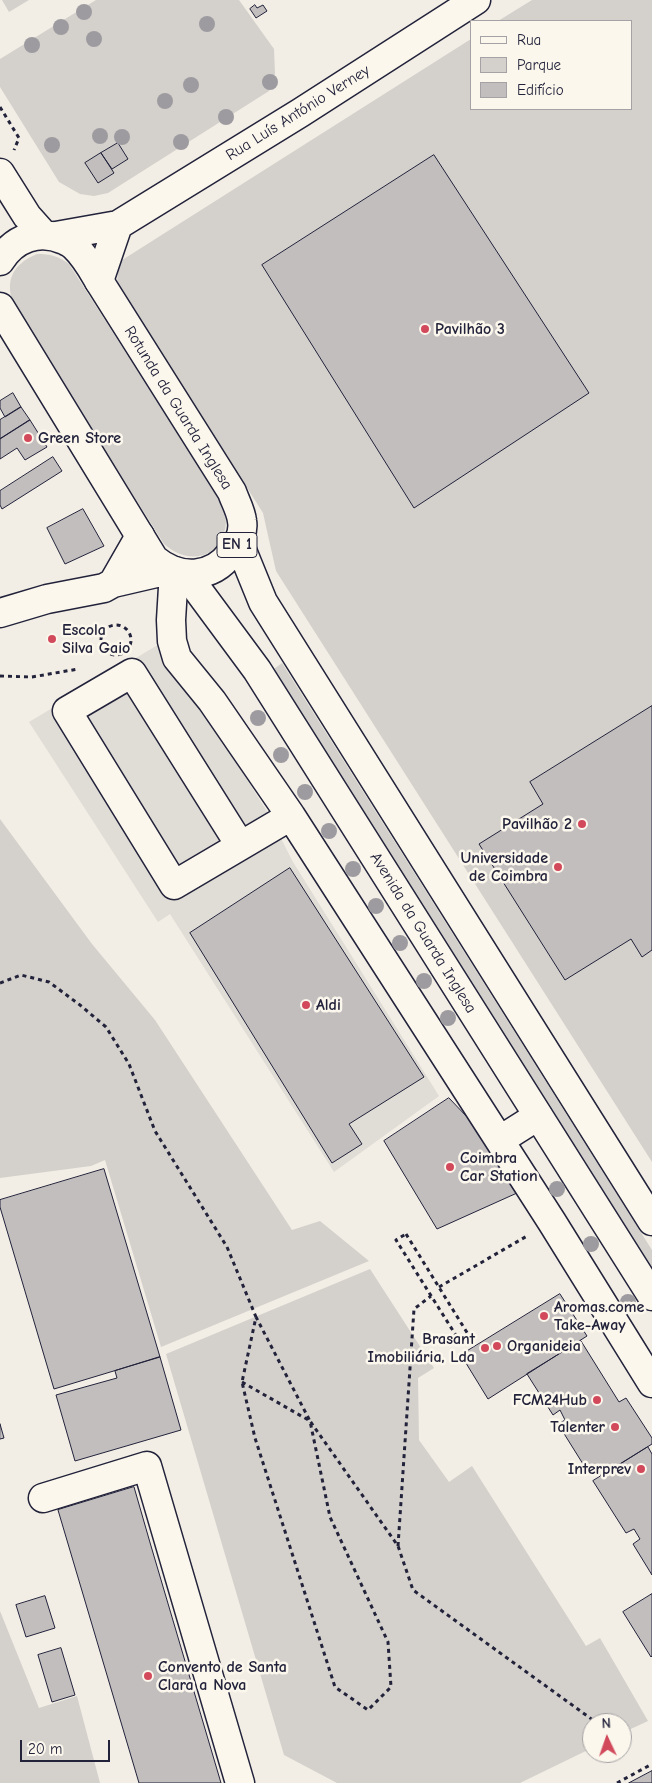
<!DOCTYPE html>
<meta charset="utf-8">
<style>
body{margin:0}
#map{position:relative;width:652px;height:1783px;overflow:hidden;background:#f2eee5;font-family:"Comic Neue",sans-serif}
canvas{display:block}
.legend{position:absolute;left:470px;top:20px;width:162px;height:90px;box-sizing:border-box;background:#fbf7ec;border:1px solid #a4a2a5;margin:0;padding:6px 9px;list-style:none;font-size:15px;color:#22223b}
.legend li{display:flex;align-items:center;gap:10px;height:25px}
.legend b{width:25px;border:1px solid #a4a2a5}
.north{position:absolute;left:582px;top:1713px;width:50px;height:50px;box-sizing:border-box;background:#fbf7ec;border:1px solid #a4a2a5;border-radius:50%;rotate:357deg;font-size:14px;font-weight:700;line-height:20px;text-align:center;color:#22223b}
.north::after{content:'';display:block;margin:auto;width:18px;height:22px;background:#d1495b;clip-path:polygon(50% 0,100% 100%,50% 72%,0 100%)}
.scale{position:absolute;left:20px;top:1740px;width:90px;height:22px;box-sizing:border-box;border:2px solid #22223b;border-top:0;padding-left:6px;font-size:15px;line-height:18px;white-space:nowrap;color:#22223b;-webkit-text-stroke:4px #fbf7ec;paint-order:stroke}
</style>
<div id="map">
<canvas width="652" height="1783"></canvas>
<ul class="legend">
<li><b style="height:6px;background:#fbf7ec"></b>Rua</li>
<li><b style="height:14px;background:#d4d1cc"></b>Parque</li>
<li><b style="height:14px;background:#c2bebe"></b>Edifício</li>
</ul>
<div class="north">N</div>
<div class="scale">20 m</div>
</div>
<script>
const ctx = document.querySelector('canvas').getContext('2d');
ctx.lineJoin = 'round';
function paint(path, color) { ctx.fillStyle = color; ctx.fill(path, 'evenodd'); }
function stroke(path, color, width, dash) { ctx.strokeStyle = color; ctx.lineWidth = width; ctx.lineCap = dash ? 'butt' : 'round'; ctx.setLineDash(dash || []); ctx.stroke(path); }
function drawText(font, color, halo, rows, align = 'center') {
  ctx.font = font + ' "Comic Neue",sans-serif'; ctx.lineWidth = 5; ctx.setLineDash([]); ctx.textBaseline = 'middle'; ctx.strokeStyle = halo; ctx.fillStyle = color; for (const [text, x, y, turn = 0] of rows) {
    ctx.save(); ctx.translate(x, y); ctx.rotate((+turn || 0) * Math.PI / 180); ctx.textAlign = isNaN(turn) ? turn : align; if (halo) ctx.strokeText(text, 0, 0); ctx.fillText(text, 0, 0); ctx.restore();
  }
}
const built = new Path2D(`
 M161 643 268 813 293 862 439 1096 334 1172 170 914 158 922 29 722Z`);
const green = new Path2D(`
 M2 0H29L9 12Z
 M96 0H239L274 49 275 74 269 91 108 193 94 196 80 194 59 182 0 87V59Z
 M532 0H652V1162L276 571 263 513 117 282 119 262 471 39V109H631V21H498Z
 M37 254C50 254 58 256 69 264L224 506C235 548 197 573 164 544L17 311C3 285 10 265 37 254Z
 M282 663 652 1250V1268L274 669Z
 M0 819 92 944 155 1020 292 1230 320 1221 369 1261 161 1347 105 1160 91 1166 0 1178Z
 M370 1269 434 1368 418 1378 419 1440 449 1482 472 1466 586 1646 600 1638 648 1721 622 1733V1723H592V1748L520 1783H337L284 1755 166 1354Z
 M0 1611 39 1708 77 1696 100 1783H0Z`);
const building = new Path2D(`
 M255 5 257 8 263 5 267 11 256 18 250 9Z
 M118 143 128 159 112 169 101 153Z
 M101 153 114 173 98 183 85 163Z
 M434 155 589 393 414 508 262 265Z
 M13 393 21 407 5 417 0 408V401Z
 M21 407 30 420 0 439V420Z
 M30 420 47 447 25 460 17 448 0 459V439Z
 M53 457 62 471 2 509 0 505V491Z
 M83 509 104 546 65 564 47 528Z
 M652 706V950L642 957 631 939 565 980 479 844 543 804 530 782Z
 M290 868 424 1077 349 1124 362 1144 332 1163 190 933Z
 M449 1098 468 1118 517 1193 437 1229 384 1141Z
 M104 1169 160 1357 54 1389 0 1207V1200Z
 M560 1294 587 1336 488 1399 461 1355Z
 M581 1341 619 1402 626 1398 652 1438V1444L601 1476 596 1468 588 1472 558 1424 565 1420 560 1410 553 1415 527 1374Z
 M160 1357 181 1430 75 1461 56 1395 117 1378 115 1371Z
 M0 1424 4 1438 0 1439Z
 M648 1447 652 1454V1575L633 1544 640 1539 634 1529 626 1533 593 1481Z
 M134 1487 151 1546 221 1783H139L58 1510Z
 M652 1594V1656L651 1657 623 1612Z
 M45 1596 55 1628 26 1637 16 1605Z
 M61 1648 75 1695 52 1702 38 1655Z
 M652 1771V1783H629Z`);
const path = new Path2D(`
 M0 107 19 138 14 150
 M101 640a15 15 0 1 1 30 0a15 15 0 1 1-30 0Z
 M0 676 32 677 78 669
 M0 983 21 975 49 982 80 1005 106 1027 129 1064 155 1131 227 1247 256 1317
 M406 1234 471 1339 462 1345 396 1240Z
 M439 1287 527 1236
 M242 1382 310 1421 256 1317 242 1382 255 1438 335 1687 368 1710 391 1687 388 1642 330 1517 310 1421 398 1546 413 1590 597 1723
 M398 1546 414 1309 431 1296
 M617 1783 652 1764`);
const minor = new Path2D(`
 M56 236 118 225 300 113 476 0
 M99 281 118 225
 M174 571 171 620 172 641 177 658 212 701 291 816 552 1222 652 1383
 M113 583 140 536
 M0 613 47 599 104 588 113 583 169 570
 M240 845 132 673 67 711 174 885 291 816
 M500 1140 538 1116
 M43 1498 147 1466 240 1783`);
const major = new Path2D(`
 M0 173 27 216 44 235
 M0 261C14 238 39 229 64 240 68 242 71 243 74 246 85 256 92 269 99 281L232 492C235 501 241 511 242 521 244 532 238 544 231 553 212 579 179 580 154 559L0 307
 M239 543 263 602 652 1221
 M186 574 257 670 652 1296`);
const trees = [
 [84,12],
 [207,24],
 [61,27],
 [94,39],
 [32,45],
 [270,82],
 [191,85],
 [165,101],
 [226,117],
 [100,136],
 [122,137],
 [181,142],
 [52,145],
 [258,718],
 [281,755],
 [305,792],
 [329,831],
 [353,869],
 [376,906],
 [400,943],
 [424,981],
 [448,1018],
 [557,1189],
 [591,1244],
 [628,1302]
];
const markers = [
 [425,329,5,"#d1495b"],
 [28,438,5,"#d1495b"],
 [52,639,5,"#d1495b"],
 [582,824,5,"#d1495b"],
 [558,867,5,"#d1495b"],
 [306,1005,5,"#d1495b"],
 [450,1167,5,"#d1495b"],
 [544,1316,5,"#d1495b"],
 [497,1346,5,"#d1495b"],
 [485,1348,5,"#d1495b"],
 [597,1400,5,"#d1495b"],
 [615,1427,5,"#d1495b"],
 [641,1469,5,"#d1495b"],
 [148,1676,5,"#d1495b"]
];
const shields = [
 [237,545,40]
];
const shieldNames = [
 ["EN 1",237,545]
];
const streetNames = [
 ["Rua Luís António Verney",298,113,-32],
 ["Rotunda da Guarda Inglesa",178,408,58],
 ["Avenida da Guarda Inglesa",423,933,58]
];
const poiNames = [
 ["Pavilhão 3",435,329],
 ["Green Store",38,438],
 ["Escola",62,630],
 ["Silva Gaio",62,648],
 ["Pavilhão 2",572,824,"right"],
 ["Universidade",548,858,"right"],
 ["de Coimbra",548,876,"right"],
 ["Aldi",316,1005],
 ["Coimbra",460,1158],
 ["Car Station",460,1176],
 ["Aromas.come",554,1307],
 ["Take-Away",554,1325],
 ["Brasant",475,1339,"right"],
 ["Imobiliária, Lda",475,1357,"right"],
 ["Organideia",507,1346],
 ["FCM24Hub",587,1400,"right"],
 ["Talenter",605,1427,"right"],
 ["Interprev",631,1469,"right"],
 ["Convento de Santa",158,1667],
 ["Clara a Nova",158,1685]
];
paint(built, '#e0dcd6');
paint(green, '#d4d1cc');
paint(building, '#c2bebe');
stroke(building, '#22223b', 1);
stroke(minor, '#22223b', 31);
stroke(major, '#22223b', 31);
stroke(path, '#22223b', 3, [4, 4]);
stroke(minor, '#fbf7ec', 28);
stroke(major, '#fbf7ec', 28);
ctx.fillStyle = '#9d9b9f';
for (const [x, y] of trees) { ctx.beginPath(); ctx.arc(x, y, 8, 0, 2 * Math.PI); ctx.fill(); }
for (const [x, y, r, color] of markers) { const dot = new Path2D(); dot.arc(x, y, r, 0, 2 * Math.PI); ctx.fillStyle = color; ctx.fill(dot); stroke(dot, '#fbf7ec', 2); }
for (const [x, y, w] of shields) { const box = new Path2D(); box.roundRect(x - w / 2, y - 12.5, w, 25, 4); ctx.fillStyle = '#fbf7ec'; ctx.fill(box); stroke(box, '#22223b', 1); }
drawText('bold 15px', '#22223b', null, shieldNames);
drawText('16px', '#22223b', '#fbf7ec', streetNames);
drawText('bold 16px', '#22223b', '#fbf7ec', poiNames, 'left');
</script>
